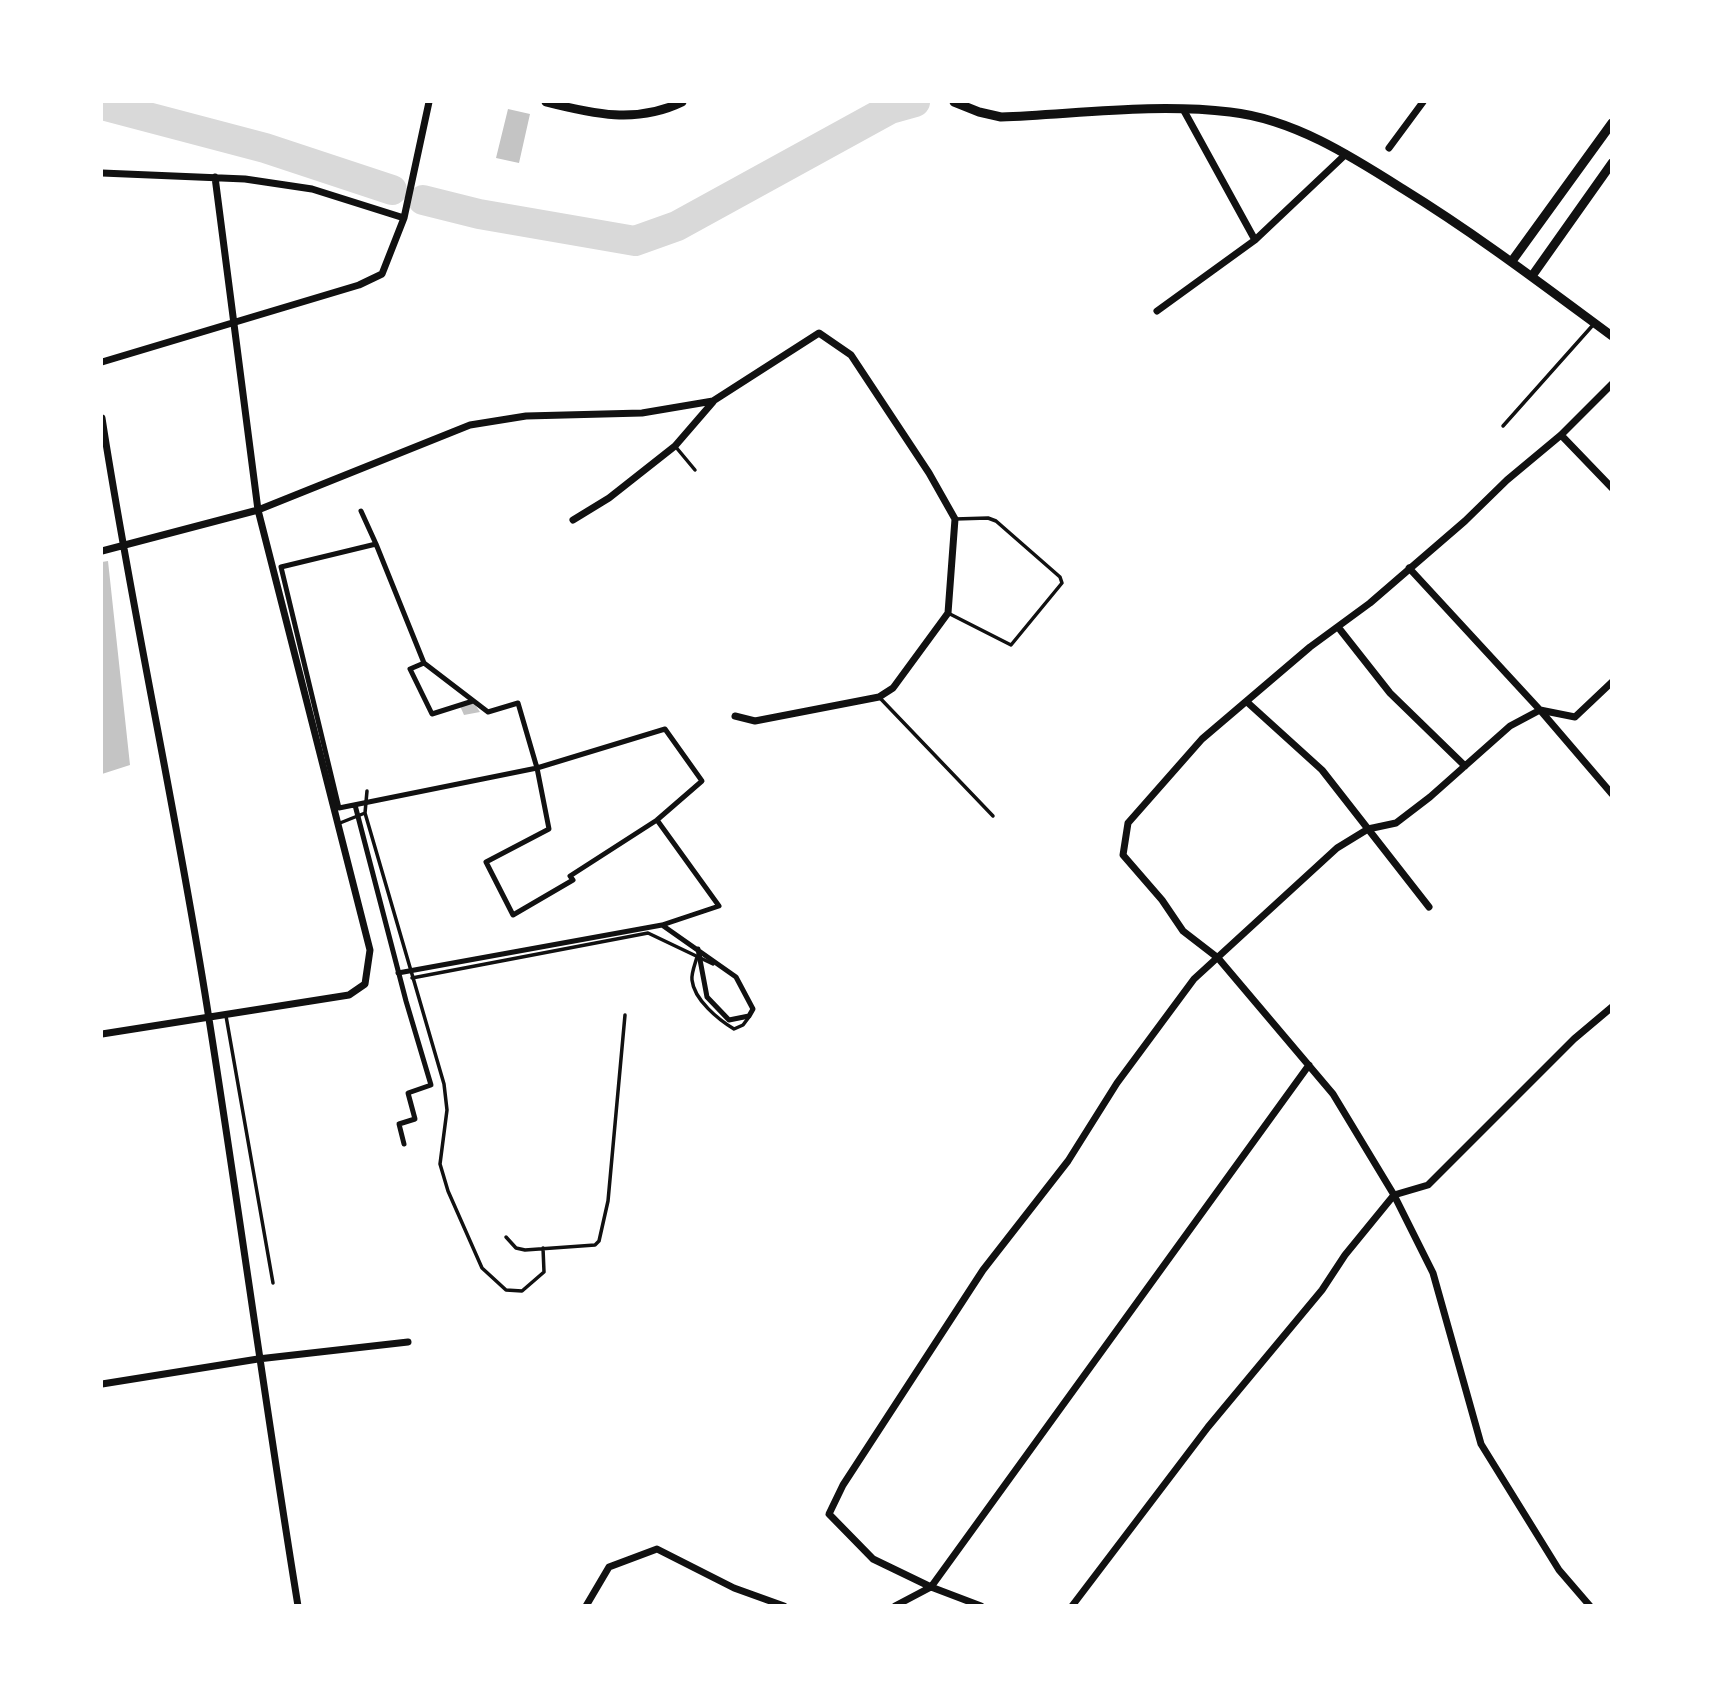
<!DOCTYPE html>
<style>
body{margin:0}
#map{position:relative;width:1713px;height:1707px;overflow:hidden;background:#fff;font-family:"Crimson Pro",serif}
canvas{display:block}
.frame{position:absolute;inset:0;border:103px solid #fff;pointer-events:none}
</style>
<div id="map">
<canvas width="1713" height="1707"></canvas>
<div class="frame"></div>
</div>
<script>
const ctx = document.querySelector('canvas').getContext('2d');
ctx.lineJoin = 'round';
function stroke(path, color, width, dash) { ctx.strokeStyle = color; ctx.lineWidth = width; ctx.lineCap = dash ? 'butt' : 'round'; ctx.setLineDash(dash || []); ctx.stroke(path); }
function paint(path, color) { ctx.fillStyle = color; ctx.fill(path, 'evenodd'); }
const river = new Path2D(`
 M102 105 265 148 392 190
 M423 200 479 214 635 241 677 226 890 109 915 102`);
const building = new Path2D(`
 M508 109 530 114 519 163 496 158Z
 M108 561 130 765 102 774V562Z
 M474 703 480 712 464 715 460 706Z`);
const service = new Path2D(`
 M1503 426 1593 325
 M675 446 695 470
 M948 613 1011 645 1062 583 1060 577 996 521 988 518 955 519
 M879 697 993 816
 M367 791 365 813 444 1084 447 1110 440 1164 448 1191 482 1268 506 1290 522 1291 544 1272 543 1248
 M340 823 365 813
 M697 957C695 964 691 974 692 980 694 1000 719 1020 734 1029L743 1025 749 1017
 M412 978 648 933 713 964
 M226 1016 273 1283
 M506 1237 516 1248 525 1250 595 1245 599 1241 608 1201 625 1015`);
const pedestrian = new Path2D(`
 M361 511 376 544
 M424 663 410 669 432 714 473 701
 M355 805 406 1001 431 1085 408 1093 415 1119 399 1124 404 1144
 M657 820 570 876 573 880 513 915 486 862 549 829 537 768 518 703 488 712 424 663 376 544 281 567 339 808 537 768 665 729 702 781 657 820 719 906 662 925 736 977 753 1009 749 1016 729 1020 707 997 698 949
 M398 973 662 925`);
const minor = new Path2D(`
 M1183 109 1255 240
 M1389 148 1423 102
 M102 173 245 179 312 189 404 218
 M1157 311 1255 240 1346 154
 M102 362 359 285 382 274 404 218 429 102
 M102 418C133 619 178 818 209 1019 240 1215 266 1410 298 1606
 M1561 435 1612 488
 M573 520 609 498 675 446 713 402
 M102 551 258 510 470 425 526 416 642 413 713 401 819 333 851 355 929 473 955 519 948 613 893 688 879 697 755 721 735 716
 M1409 568 1540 710 1612 794
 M1338 627 1390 693 1465 766
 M1247 702 1322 770 1429 907
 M102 1034 349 995 365 984 370 950 258 510 215 177
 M102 1384 258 1359 408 1342
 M586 1606 609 1567 657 1549 734 1588 784 1606
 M895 1606 931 1587 1309 1065
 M981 1606 931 1587 873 1559 829 1514 843 1485 983 1270 1068 1161 1117 1083 1194 979 1337 848 1368 829 1396 823 1430 797 1510 726 1540 710 1575 717 1612 682
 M1072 1606 1208 1427 1322 1290 1345 1255 1394 1195 1428 1185 1574 1039 1612 1007
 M1590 1606 1559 1570 1481 1444 1433 1273 1394 1195 1333 1094 1218 958 1183 931 1162 900 1123 855 1128 823 1202 739 1310 647 1370 603 1465 521 1507 480 1561 435 1612 384`);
const tertiary = new Path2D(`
 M546 102C593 114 637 124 682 102
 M954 102 979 112 1001 117C1077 114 1154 103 1230 112 1293 119 1351 156 1403 189 1476 234 1543 285 1612 336
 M1512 261 1612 123
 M1532 276 1612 163`);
stroke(river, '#d9d9d9', 30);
paint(building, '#c4c4c4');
stroke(service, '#111', 3.5);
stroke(pedestrian, '#111', 5);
stroke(minor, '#111', 7);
stroke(tertiary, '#111', 9);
</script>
